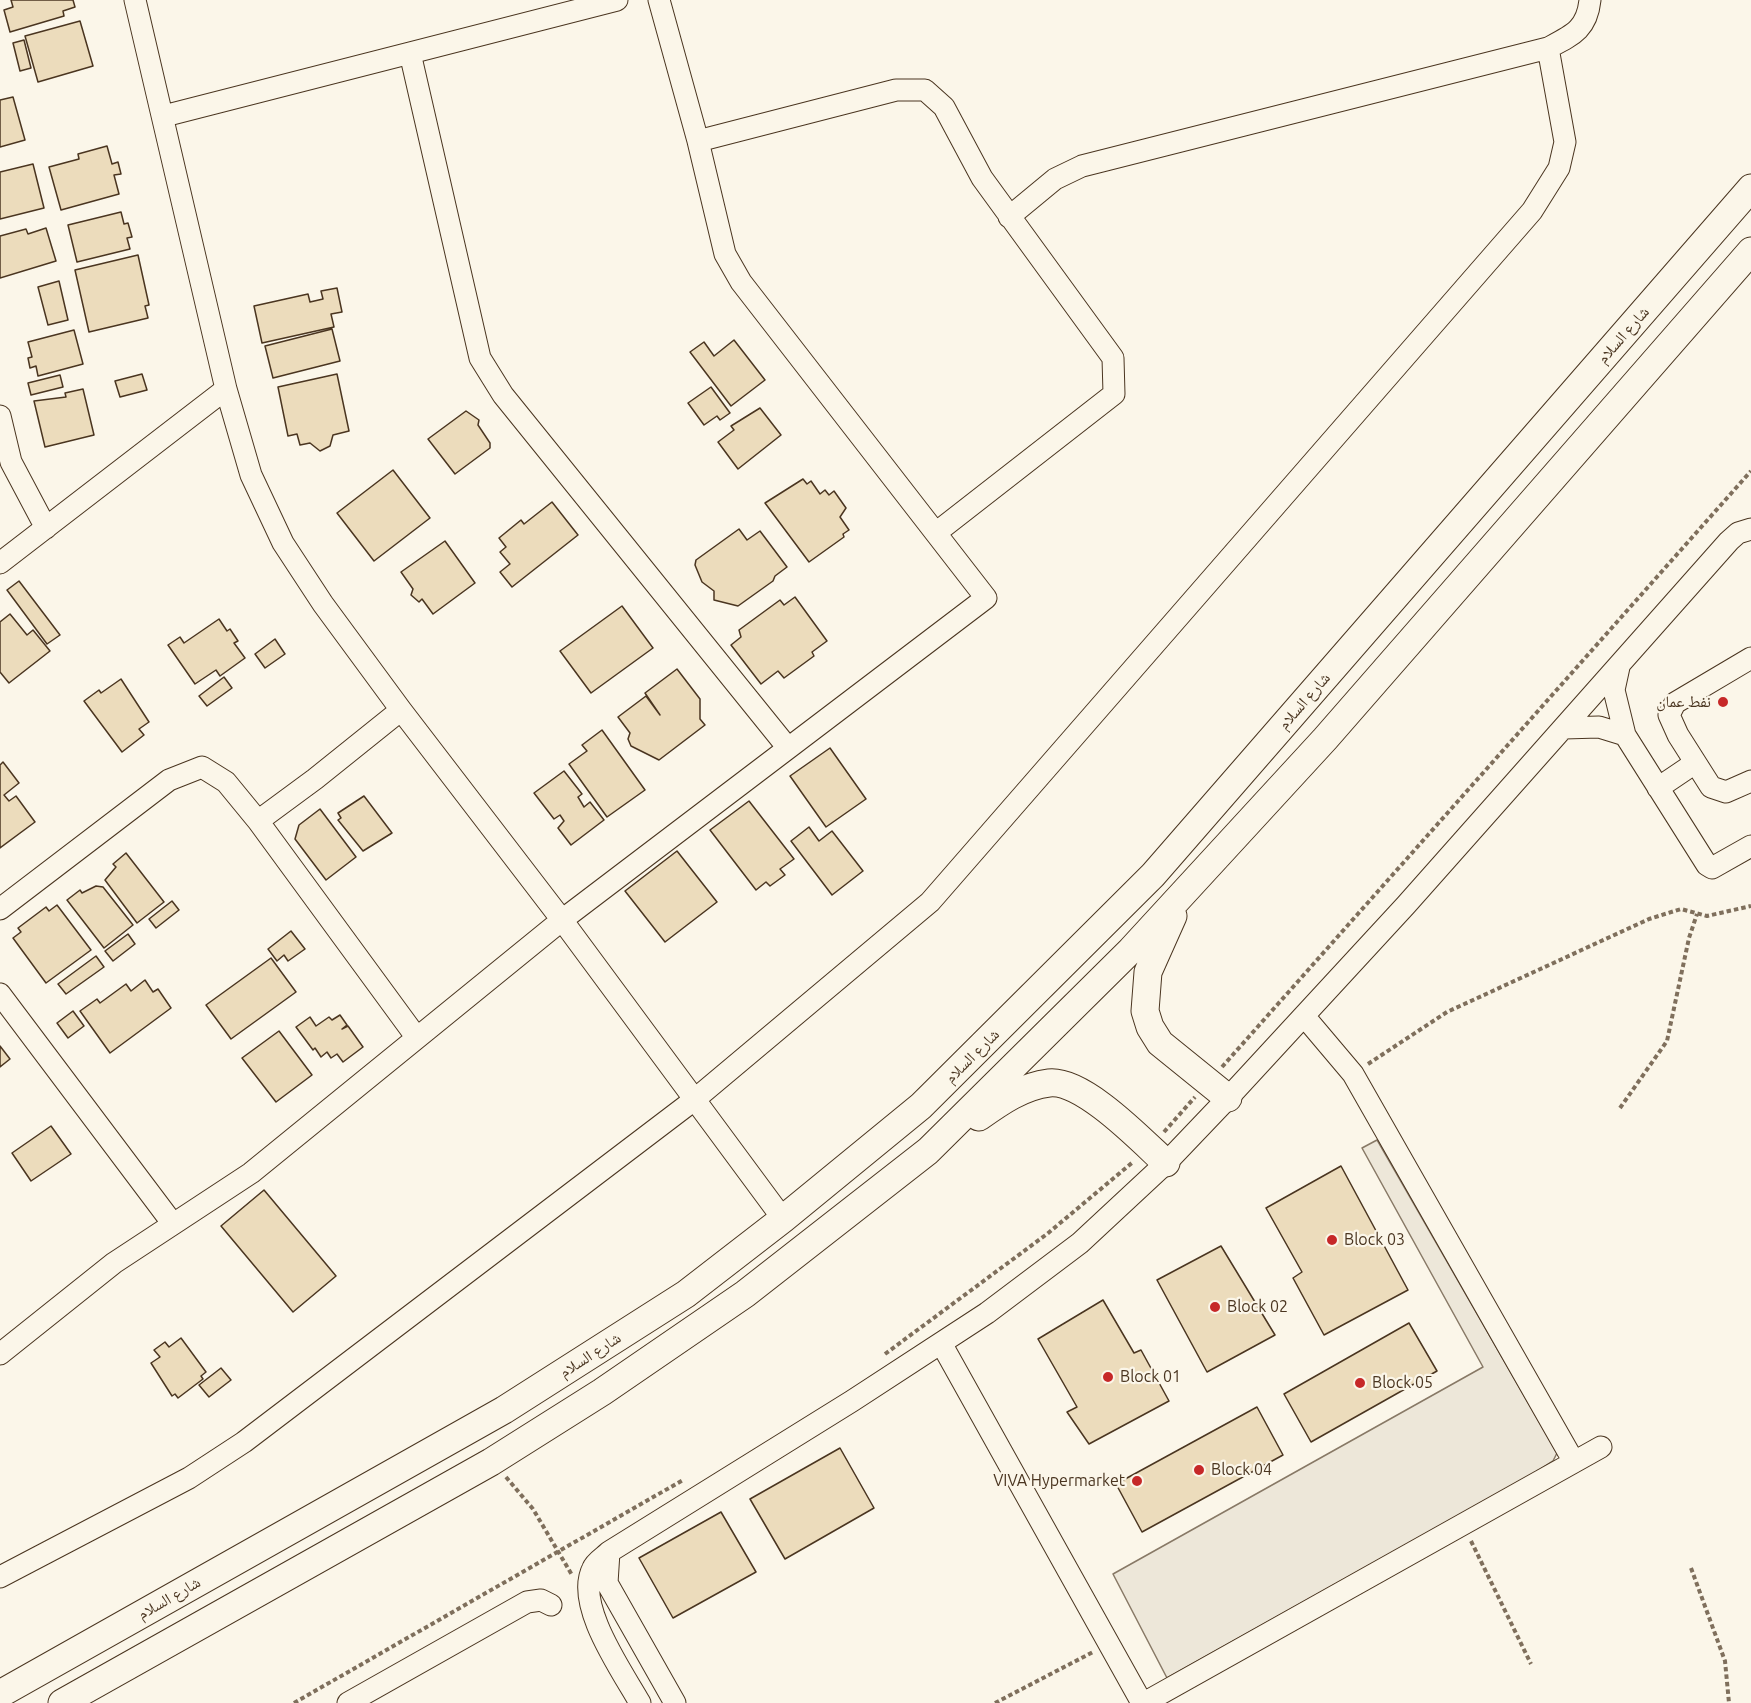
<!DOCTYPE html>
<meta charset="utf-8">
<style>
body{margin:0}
canvas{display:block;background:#fbf6e9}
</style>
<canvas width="1751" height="1703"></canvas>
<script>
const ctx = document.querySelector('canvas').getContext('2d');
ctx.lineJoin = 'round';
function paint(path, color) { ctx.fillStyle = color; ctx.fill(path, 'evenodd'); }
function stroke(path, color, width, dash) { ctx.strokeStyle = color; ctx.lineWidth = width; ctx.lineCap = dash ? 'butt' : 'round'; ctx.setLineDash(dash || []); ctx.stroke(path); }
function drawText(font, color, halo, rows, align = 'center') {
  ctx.font = font + ' Ubuntu,"Noto Naskh Arabic",sans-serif'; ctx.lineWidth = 4.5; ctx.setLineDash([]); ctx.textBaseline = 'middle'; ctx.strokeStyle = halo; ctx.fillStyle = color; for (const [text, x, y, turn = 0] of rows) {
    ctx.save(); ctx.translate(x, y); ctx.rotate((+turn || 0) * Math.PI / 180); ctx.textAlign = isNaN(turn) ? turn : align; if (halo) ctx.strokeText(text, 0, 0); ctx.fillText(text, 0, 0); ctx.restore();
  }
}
const parking = new Path2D(`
 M1377 1140 1557 1453 1553 1461 1533 1474 1167 1678 1113 1574 1483 1367 1362 1148Z`);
const building = new Path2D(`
 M11 0H73L75 7 63 11 64 16 10 32 4 10 13 7Z
 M80 21 93 66 38 82 25 36Z
 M24 40 31 68 20 71 13 43Z
 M13 97 25 140 0 147V100Z
 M107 146 112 164 118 162 121 174 114 175 119 194 61 210 49 167 79 159 78 154Z
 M33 164 44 208 0 219V172Z
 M121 212 124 224 128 223 132 237 127 238 130 249 77 262 68 225Z
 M46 228 56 261 0 278V236L26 229 28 234Z
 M138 255 149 305 145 306 148 318 89 332 75 270Z
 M59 281 68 320 48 325 38 287Z
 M337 288 342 312 331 314 334 327 262 343 254 306 308 294 310 302 323 299 321 291Z
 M332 329 340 361 273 378 265 346Z
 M74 330 83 364 38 376 36 366 30 368 28 358 32 357 28 342Z
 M734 340 765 380 731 406 690 352 704 342 714 356Z
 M142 374 147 390 120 397 115 381Z
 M337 374 349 431 333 435 330 446 320 451 310 443 300 445 297 434 288 436 278 387Z
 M60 375 63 387 31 395 28 383Z
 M711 387 730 413 720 420 717 416 704 425 688 403Z
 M83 389 94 435 45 447 34 401 66 397 65 393Z
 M760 408 781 435 738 469 718 442 734 430 731 426Z
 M466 411 479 420 478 425 490 443V448L455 474 428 439Z
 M393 470 430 518 374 561 337 513Z
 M803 479 807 484 811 481 820 494 825 490 829 495 834 491 846 508 840 517 849 530 843 534 844 537 809 562 765 503Z
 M552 502 578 535 512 587 500 572 510 564 500 552 506 547 499 538 521 520 524 524Z
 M739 529 747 540 760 531 787 567 775 576 773 581 738 606 714 600V591L702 582 695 565 696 560Z
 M445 541 475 583 433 614 422 599 419 602 411 595 413 589 401 572Z
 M19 581 60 635 47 644 7 590Z
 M795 597 827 641 812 652 814 656 784 678 778 671 761 684 731 645 741 637 739 630 780 600 784 605Z
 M622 606 653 648 591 693 560 651Z
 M10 614 27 635 33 630 50 651 9 683 0 672V622Z
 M219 619 227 631 230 629 238 641 234 643 245 658 220 676 216 670 195 684 168 645 180 637 184 643Z
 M275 639 285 654 265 668 255 654Z
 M677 669 700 699V719L705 725 659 760 631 746 628 739 630 733 618 717 646 696 660 715 645 693Z
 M224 677 232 688 207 706 199 696Z
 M121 679 149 722 139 729 144 735 122 752 84 701 99 690 101 693Z
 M602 730 645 790 607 817 569 764 587 751 582 745Z
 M830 748 866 799 826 827 790 776Z
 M3 762 19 783 4 795 9 801 16 796 35 822 0 848V765Z
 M564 771 582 794 578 797 584 807 590 802 604 820 571 845 558 828 564 821 560 815 554 819 534 793Z
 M364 796 392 833 363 851 338 820 341 818 338 813Z
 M749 801 794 859 780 869 785 875 770 886 766 882 756 890 710 830Z
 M320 809 356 857 326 880 295 839 299 825Z
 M809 827 819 841 832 831 863 871 832 895 791 841Z
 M677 851 717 902 665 942 625 891Z
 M126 853 164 902 137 923 105 880 116 867 113 864Z
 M96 886 103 887 133 925 104 948 67 900 80 890 82 893Z
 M172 901 179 910 156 928 149 919Z
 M57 905 91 950 46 983 13 938 21 932 18 928 46 907 49 911Z
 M291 931 305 949 288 961 284 955 277 961 268 949Z
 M128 934 135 944 113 961 105 951Z
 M96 956 104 967 66 994 58 984Z
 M271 958 296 992 231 1039 206 1005Z
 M145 980 153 992 158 989 171 1008 110 1053 80 1011 97 999 100 1003 126 984 131 991Z
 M73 1011 84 1026 68 1038 57 1023Z
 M340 1015 347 1025 342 1029 348 1026 363 1047 343 1062 337 1054 331 1058 327 1052 321 1057 315 1048 313 1050 296 1027 310 1017 316 1026 329 1017 332 1020Z
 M279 1031 312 1075 276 1102 242 1058Z
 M0 1046 10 1059 0 1067Z
 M51 1126 71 1154 31 1181 12 1153Z
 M1341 1166 1408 1290 1324 1335 1293 1278 1302 1272 1266 1208Z
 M264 1190 336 1276 293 1312 221 1226Z
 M1221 1246 1275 1335 1207 1372 1157 1280Z
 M1103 1300 1134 1353 1141 1350 1169 1401 1089 1444 1067 1412 1077 1407 1038 1339Z
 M1409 1323 1437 1371 1311 1442 1284 1394Z
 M181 1338 206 1372 201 1376 203 1379 178 1398 175 1394 172 1396 151 1363 160 1357 154 1350 165 1342 169 1347Z
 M221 1368 231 1380 209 1397 199 1385Z
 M1257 1407 1283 1455 1142 1532 1116 1484Z
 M840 1448 874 1508 785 1559 750 1499Z
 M721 1512 756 1572 673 1618 639 1558Z`);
const path = new Path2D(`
 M1368 1064 1447 1012 1649 919 1681 909 1707 916 1751 906
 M1222 1067 1751 471
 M1620 1108 1667 1041 1689 938 1697 914
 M1164 1132 1195 1097
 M885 1354 1047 1234 1133 1162
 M506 1477 533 1509 572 1575
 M1471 1541 1531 1664
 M1691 1568 1725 1661 1729 1703
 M294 1703 683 1480
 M995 1703 1093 1652`);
const minor = new Path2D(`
 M135 0 226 389 251 475 283 543 323 604 401 710 562 920 783 1219
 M410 53 480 358 503 395 788 748
 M164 116 617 0
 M698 141 896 90H925L944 107 982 178 1113 358 1114 394 937 532
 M1009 217 1055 179 1082 166 1548 48C1573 35 1587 29 1590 0
 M0 416 11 462 46 528
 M0 563 226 389
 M1751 658 1675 703 1669 715 1678 735 1711 787 1726 792 1751 781
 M1619 667 1614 690 1625 735 1707 865 1712 868 1751 846
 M1564 728 1599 727 1625 735
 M1658 788 1695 763
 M258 821 417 1038
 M0 909 169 780 202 767 226 782 258 821 315 779 401 710
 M0 994 173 1224
 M1304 1016 1353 1074 1574 1462
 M941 1343 1142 1703
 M0 1354 114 1263 251 1173 562 920 986 598 741 282 725 254 698 141 659 0
 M609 1552 607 1583 675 1703
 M0 1577 189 1478 244 1442 694 1100 930 902 1532 211 1559 168 1565 142 1548 48
 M348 1703 527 1602 541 1600 551 1605
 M640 1703C622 1671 574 1604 593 1568 595 1562 604 1557 609 1552L852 1401 987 1313 1080 1243 1166 1163 1228 1098 1406 905 1729 541 1738 533 1751 529
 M1144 1703 1601 1447`);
const major = new Path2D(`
 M1173 916 1148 972 1145 1011 1150 1027 1160 1043 1228 1098
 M979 1117C1000 1102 1023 1086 1049 1083 1083 1079 1142 1141 1166 1163
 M0 1694 504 1410 686 1294 783 1219 921 1106 1153 875 1751 188
 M62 1703 491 1462 602 1392 745 1294 928 1151 1131 950 1325 739 1751 251`);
const markers = [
 [1723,702,6,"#c62828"],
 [1332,1240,6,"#c62828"],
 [1215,1307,6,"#c62828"],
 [1108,1377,6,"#c62828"],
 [1360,1383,6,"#c62828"],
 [1199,1470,6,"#c62828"],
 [1137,1481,6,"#c62828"]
];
const streetNames = [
 ["شارع السلام",1623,335,-49],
 ["شارع السلام",1304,701,-49],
 ["شارع السلام",972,1056,-45],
 ["شارع السلام",590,1355,-33],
 ["شارع السلام",169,1598,-30]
];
const poiNames = [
 ["نفط عمان",1711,702,"right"],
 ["Block 03",1344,1240],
 ["Block 02",1227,1307],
 ["Block 01",1120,1377],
 ["Block 05",1372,1383],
 ["Block 04",1211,1470],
 ["VIVA Hypermarket",1125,1481,"right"]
];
paint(parking, '#ede7d9');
stroke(parking, '#887966', 1.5);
paint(building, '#ecdcbc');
stroke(building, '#4a3520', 1.5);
stroke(minor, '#4a3520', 23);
stroke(major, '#4a3520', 29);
stroke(path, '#7f6f5c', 4, [4.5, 3]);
stroke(minor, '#fbf6e9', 21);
stroke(major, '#fbf6e9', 27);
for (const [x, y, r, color] of markers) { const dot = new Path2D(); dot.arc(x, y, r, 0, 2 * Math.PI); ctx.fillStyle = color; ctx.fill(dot); stroke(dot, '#fbf6e9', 2); }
drawText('16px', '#4a3520', '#fbf6e9', streetNames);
drawText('16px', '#4a3520', '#fbf6e9', poiNames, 'left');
</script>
